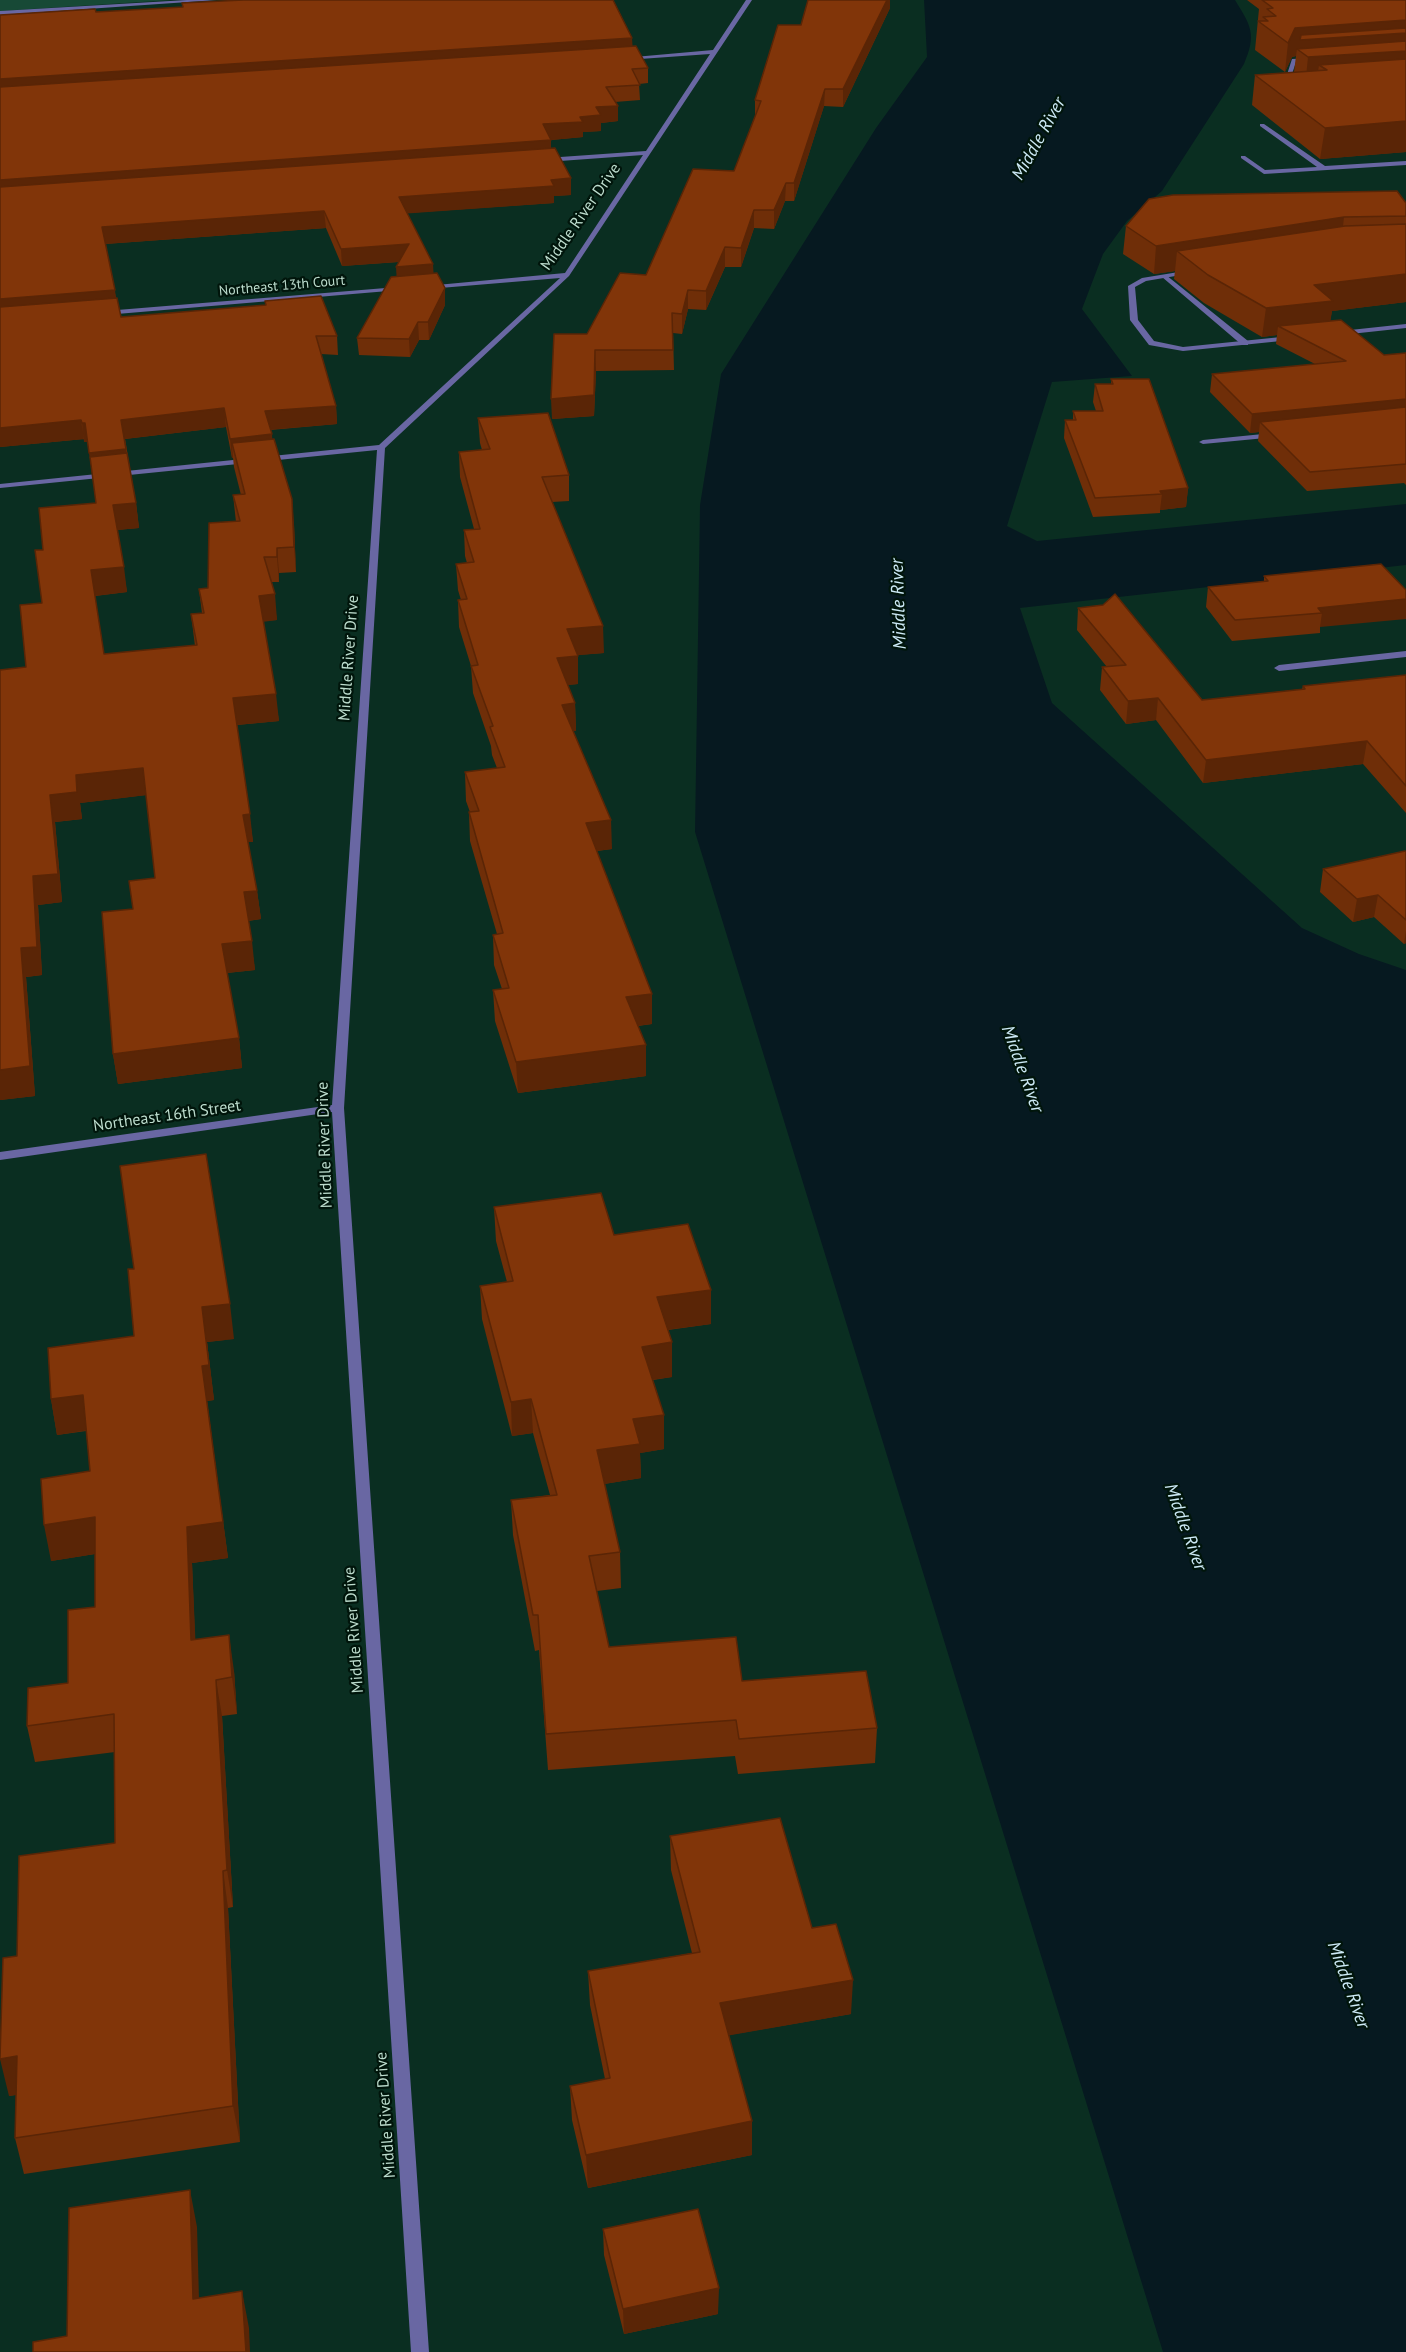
<!DOCTYPE html>
<style>
body{margin:0}
canvas{display:block;background:#0a2e21}
</style>
<canvas width="1406" height="2352"></canvas>
<script>
const ctx = document.querySelector('canvas').getContext('2d');
ctx.lineJoin = 'round';
function paint(path, color) { ctx.fillStyle = color; ctx.fill(path, 'evenodd'); }
function stroke(path, color, width, dash) { ctx.strokeStyle = color; ctx.lineWidth = width; ctx.lineCap = dash ? 'butt' : 'round'; ctx.setLineDash(dash || []); ctx.stroke(path); }
function drawText(font, color, halo, rows, align = 'center') {
  ctx.font = font + ' "PT Sans",sans-serif'; ctx.lineWidth = 4.5; ctx.setLineDash([]); ctx.textBaseline = 'middle'; ctx.strokeStyle = halo; ctx.fillStyle = color; for (const [text, x, y, turn = 0] of rows) {
    ctx.save(); ctx.translate(x, y); ctx.rotate((+turn || 0) * Math.PI / 180); ctx.textAlign = isNaN(turn) ? turn : align; if (halo) ctx.strokeText(text, 0, 0); ctx.fillText(text, 0, 0); ctx.restore();
  }
}
const green = new Path2D(`
 M0 0H172L0 11Z`);
const water = new Path2D(`
 M924 0H1235C1251 26 1257 34 1244 64L1162 191 1127 221 1103 254 1082 309 1132 376 1052 382 1007 526 1037 541 1406 504V565L1020 608 1052 703 1302 928 1359 954 1406 970V2352H1163L695 832 700 505 721 374 876 128 927 57Z`);
const service = new Path2D(`
 M1314 58 1312 61 1296 62 1288 86 1283 87 1292 59Z
 M1260 124H1264L1325 166 1406 161V165L1264 174 1241 158V156H1245L1265 170 1317 167 1260 126Z
 M1162 275H1166L1248 341V345H1242L1162 277Z`);
const minor = new Path2D(`
 M187 0H217L0 15V11Z
 M746 0H752L569 276 385 448 344 1108 429 2352H411L332 1112 0 1160V1152L332 1105 377 450 0 488V484L379 445 560 278 428 289 425 287 426 286 565 273 643 155 546 162 543 160 546 158 646 151 710 54 626 60 623 58 713 50Z
 M1191 270 1193 271V273L1146 281 1135 287 1138 320 1154 341 1183 347 1291 336 1295 338 1291 340 1183 351 1149 345 1130 320 1128 286 1142 278Z
 M398 287 400 288V290L105 315 101 313 105 311Z
 M1406 324V328L1341 335 1337 333 1341 331Z
 M1273 433H1276V437L1203 444 1199 442 1203 440Z
 M1406 651V657L1279 671 1274 668 1279 665Z`);
const wall = new Path2D(`
 M1247 0H1406V152L1320 159 1252 105 1255 75 1294 72 1296 56 1292 57 1285 72 1255 50 1259 9Z
 M182 3 632 38V46L648 68V83L639 84 640 100 615 102 618 106V121L601 123V131L583 132V137L551 140V148L571 195 554 196V203L407 213 433 264V273L445 305 429 340H419L410 357 359 355 357 338 397 276 399 262 342 266 326 228 105 244 116 298 121 317 265 305V301L337 336 338 355 321 354 336 406 337 424 270 430 294 524 296 572 279 573V582H271L277 620 263 621 279 721 237 725 253 842H248L257 891 261 919 248 921 255 970 227 973 239 1038 242 1068 118 1084 113 1054 133 909 155 878 146 795 80 803 82 819 55 822 62 902 38 905 42 975 26 977 35 1096 0 1100V670L26 667 42 603 43 550 96 503 88 442H84V439L0 447V15L96 12 183 7ZM226 427 232 458H233L234 467 241 495H233L236 522 208 588 199 589 202 613 191 614 195 646 104 654 95 596 127 592 117 530 139 528 136 503 125 439Z
 M890 8 843 107 824 106 794 201H785L774 229 754 228 741 267H725L706 310 688 309 682 334 673 333 674 370 596 371 594 416 552 419 587 334 646 275 734 171 755 118V100L801 25Z
 M1406 203V302L1332 311 1330 321 1384 355 1406 353V485L1404 483 1307 491 1258 441 1259 432 1250 433 1210 392 1212 374 1315 364 1276 344 1277 335 1262 337 1204 303 1174 279 1175 271 1154 274 1123 254 1126 226Z
 M1111 379 1188 488 1186 507 1160 510V513L1093 517 1064 438 1065 420H1073V411H1096L1093 402 1095 384H1111Z
 M478 418 569 475V501L552 502 604 653 577 655 578 684 567 685 575 703 576 731H573L612 849 597 851 652 1024 638 1026 646 1076 518 1093 495 1021 493 990 502 989 494 965 493 935 497 934 470 841 469 812H470L466 801 465 772 497 768 492 755 491 746 473 693 471 666 459 627 458 600H461L458 590 456 564 467 563 465 556 464 530 474 529 460 477 459 452 482 450 480 443Z
 M1381 564 1320 627V633L1232 641 1206 607 1208 587 1264 582V576Z
 M1078 608 1202 700 1302 689 1303 686 1406 675V813L1363 764 1203 783 1156 720 1126 724 1100 690 1102 667H1107L1077 630Z
 M1406 852V943L1404 944 1374 917 1353 922 1320 892 1323 869Z
 M494 1207 614 1235 711 1290V1324L668 1330 672 1377 653 1380 664 1415V1449L640 1453 641 1478 604 1484 620 1552 621 1588 597 1591 609 1647 742 1681 877 1728 875 1763 738 1774 735 1756 548 1770 539 1650 535 1651 513 1535 511 1500 550 1495 533 1433 512 1436 482 1319 480 1286 507 1282 496 1241Z
 M234 1339 207 1342 214 1400 207 1401 228 1558 192 1563 195 1639 234 1671 237 1714 222 1716 233 1907 228 1908 240 2142 24 2174 15 2138 16 2095 9 2096 17 1956 115 1843V1752L35 1762 27 1726 68 1683 95 1607V1554L51 1561 90 1471 86 1431 57 1435 51 1399 48 1348Z
 M670 1836 812 1928 851 2014 729 2035 752 2155 588 2188 572 2120 570 2086 605 2079 590 2005 588 1971 692 1953 671 1870Z
 M603 2229 718 2314 624 2334 604 2255Z`);
const shadedWall = new Path2D(`
 M887 0H890V8L843 107V89Z
 M1406 20V80L1327 70 1319 65 1316 86 1305 87 1308 57 1297 49 1296 56 1292 57 1285 72 1288 43 1295 28Z
 M632 38 633 53 0 94V79Z
 M825 89 824 106 794 201V183Z
 M618 106V121L601 123V131L583 132V137L551 140V156L0 196V180L543 124 580 117 596 107Z
 M1406 121V152L1320 159 1325 128Z
 M571 178V195L554 196V203L400 214 399 197 551 180Z
 M786 183 785 201 774 229V210Z
 M754 210V228L741 267V248Z
 M324 211 326 228 104 244 102 227Z
 M1344 217 1341 245 1177 251 1175 271 1154 274 1156 246Z
 M409 244 410 261 342 266 341 249Z
 M725 247V267L706 310V291Z
 M433 264 434 281 397 284 396 267Z
 M1406 274V302L1332 311 1329 330 1278 326 1277 335 1262 337 1266 308 1314 285Z
 M445 288V305L429 340 428 322Z
 M115 290 117 307 0 317V299Z
 M688 290V309L682 334V314Z
 M418 322 419 340 410 357 409 339Z
 M595 350 596 371 594 416 552 419 551 399Z
 M1406 399V417L1260 422 1259 432 1250 433 1252 414Z
 M336 406 337 424 266 430 265 411Z
 M224 408 226 427 124 439 121 420Z
 M81 420 84 439 0 447V428Z
 M82 423H85L88 442H84Z
 M272 434 273 454 232 443 233 458H232L230 439Z
 M126 449 129 468 92 472 89 453Z
 M1188 488 1186 507 1160 510 1162 494 1160 491Z
 M292 499 294 524 296 572 294 547Z
 M136 503 139 528 116 530 113 505Z
 M277 548 279 573V582L277 557Z
 M124 567 127 592 94 596 91 570Z
 M275 594 277 620 262 622 259 596Z
 M1406 599V619L1320 627 1322 613 1318 608Z
 M603 626 604 653 568 656 567 629Z
 M578 656V684L558 686 557 658Z
 M276 694 279 721 236 725 233 698Z
 M1158 698 1156 720 1126 724 1128 701Z
 M575 703 576 731 563 732 562 705Z
 M1367 741 1363 764 1203 783 1206 760Z
 M143 768 147 795 80 803 82 819 55 822 62 902 38 905 42 975 26 977 35 1096 0 1100V1070L33 876 50 795 76 775Z
 M250 814 253 842H246L243 815Z
 M611 820 612 849 587 852 586 823Z
 M257 891 261 919 247 921 244 892Z
 M1378 895 1374 917 1353 922 1357 899Z
 M1406 931V943L1404 944Z
 M252 941 255 970 226 973 222 944Z
 M652 994V1024L627 1027 626 997Z
 M239 1038 242 1068 118 1084 113 1054Z
 M646 1045V1076L518 1093 516 1062Z
 M711 1290V1324L658 1331 657 1297Z
 M230 1304 234 1339 207 1342 214 1400 207 1401 228 1558 192 1563 197 1676 191 1640 187 1527 202 1366V1307Z
 M672 1342V1377L643 1381 642 1347Z
 M83 1395 89 1430 57 1435 51 1399Z
 M531 1399 533 1433 512 1436 511 1402Z
 M664 1415V1449L640 1453 641 1478 598 1485 597 1450 633 1419Z
 M95 1517 101 1553 51 1561 44 1525Z
 M229 1635 234 1671 237 1714 232 1677Z
 M216 1680 222 1716 233 1907 227 1870Z
 M223 1871 228 1908 240 2142 233 2106Z
 M853 1980 851 2014 720 2037V2003Z
 M17 2056 26 2093 9 2096 0 2059Z
 M752 2121V2155L588 2188 586 2155Z
 M190 2190 197 2227 200 2336 193 2299Z
 M719 2288 718 2314 624 2334 623 2309Z
 M242 2291 249 2328 250 2352H246Z`);
const building = new Path2D(`
 M243 0H613L632 38 0 79V15L95 9 96 12 183 7 182 3Z
 M808 0H887L843 89H825L794 183H786L774 210H754L741 248 725 247 706 291 688 290 682 314 672 313 673 350H595L594 395 551 399 554 334H587L620 273 646 275 693 169 734 171 761 101 755 100 778 25H801Z
 M1262 0H1406V20L1295 28 1288 43 1258 21H1268L1263 17 1276 16 1267 9 1273 8Z
 M1406 28V33L1300 40 1301 35Z
 M1406 41V51L1308 57 1297 49Z
 M636 46 648 68 632 69 640 85 606 87 618 106 596 107 601 115 580 117 583 122 543 124 551 140 0 180V87Z
 M1406 59V121L1325 128 1255 75 1327 70 1319 65Z
 M555 148 571 178 551 180 554 186 399 197 433 264 396 267 409 244 341 249 324 211 102 227 115 290 0 299V187Z
 M1397 191 1406 203V216L1344 217 1156 246 1126 226 1149 199 1173 195Z
 M1406 224V274L1314 285 1333 301 1266 308 1208 275 1177 251 1345 226Z
 M437 273 445 288 428 322H418L409 339 357 338 391 277Z
 M321 296 337 336H316L336 406 265 411 272 434 230 439 224 408 121 420 126 449 89 453 85 423H82L81 420 0 428V307L117 298 121 317 266 305 265 301Z
 M1341 320 1384 355 1406 353V399L1252 414 1212 374 1346 361 1278 326Z
 M1111 379H1149L1188 488 1160 491 1162 494 1095 498 1065 420H1076L1073 411H1103L1095 384H1113Z
 M1406 407V464L1310 472 1260 422Z
 M548 413 569 475 542 477 603 626 567 629 578 656 557 658 575 703 562 705 611 820 586 823 652 994 626 997 646 1045 516 1062 493 990 509 988 493 935 503 933 469 812 479 811 465 772 505 767 490 727 493 726 471 666 478 665 458 600 467 599 456 564 474 562 464 530 480 529 459 452 490 449 478 418Z
 M274 439 292 499 294 547 277 548V557H264L275 594 259 596 276 694 233 698 250 814 243 815 257 891 244 892 252 941 222 944 239 1038 113 1054 102 912 133 909 129 881 155 878 143 768 76 775 77 792 50 795 58 874 33 876 37 947 21 948 30 1066 0 1070V670L26 667 20 605 42 603 35 550H43L39 508 96 503 90 457 127 453 136 503 113 505 124 567 91 570 104 654 197 645 191 614 204 613 199 589 208 588 209 523 240 521 233 495 245 494 232 443Z
 M1381 564 1406 590V599L1318 608 1322 613 1235 620 1208 587 1268 581 1264 576Z
 M1115 594 1202 700 1305 689 1303 686 1406 675V786L1367 741 1206 760 1158 698 1128 701 1102 667 1126 665 1078 608 1103 605Z
 M1405 851 1406 852V920L1378 895 1357 899 1323 869Z
 M206 1154 230 1304 202 1307 209 1365 202 1366 223 1522 187 1527 191 1640 229 1635 232 1677 216 1680 227 1870 223 1871 233 2106 15 2138 17 2056 0 2059V2058L3 1958 17 1956 19 1856 115 1843 114 1714 27 1726 28 1688 68 1683V1610L95 1607V1517L44 1525 41 1479 90 1471 83 1395 51 1399 48 1348 134 1336 128 1269H134L120 1166Z
 M601 1193 614 1235 688 1224 711 1290 657 1297 672 1342 642 1347 664 1415 633 1419 640 1444 597 1450 620 1552 589 1556 609 1647 736 1637 742 1681 866 1671 877 1728 739 1739 736 1720 546 1734 538 1615H533L511 1500 557 1495 531 1399 511 1402 480 1286 513 1281 494 1207Z
 M780 1818 812 1928 836 1924 853 1980 720 2003 752 2121 586 2155 570 2086 610 2078 588 1971 700 1952 670 1836Z
 M190 2190 193 2299 242 2291 246 2352H33V2342L67 2336 69 2208Z
 M698 2209 719 2288 623 2309 603 2229Z`);
const farStreetnames = [
 ["Northeast 13th Court",282,286,-5]
];
const streetNames = [
 ["Middle River Drive",581,217,-55],
 ["Middle River Drive",349,658,-86],
 ["Northeast 16th Street",167,1116,-8],
 ["Middle River Drive",325,1145,-92],
 ["Middle River Drive",354,1630,-94],
 ["Middle River Drive",386,2115,-94]
];
const waterNames = [
 ["Middle River",1039,139,-61],
 ["Middle River",899,604,-92],
 ["Middle River",1022,1069,70],
 ["Middle River",1185,1527,70],
 ["Middle River",1348,1985,70]
];
paint(green, '#174936');
paint(water, '#061920');
paint(service, '#6967a3');
paint(minor, '#6967a3');
paint(wall, '#6f2e08');
paint(shadedWall, '#5a2506');
paint(building, '#813509');
stroke(building, '#5a2506', 1.5);
drawText('14px', '#bcdccd', '#00150b', farStreetnames);
drawText('16px', '#bcdccd', '#00150b', streetNames);
drawText('italic 18px', '#cdeaf6', '#00150b', waterNames);
</script>
